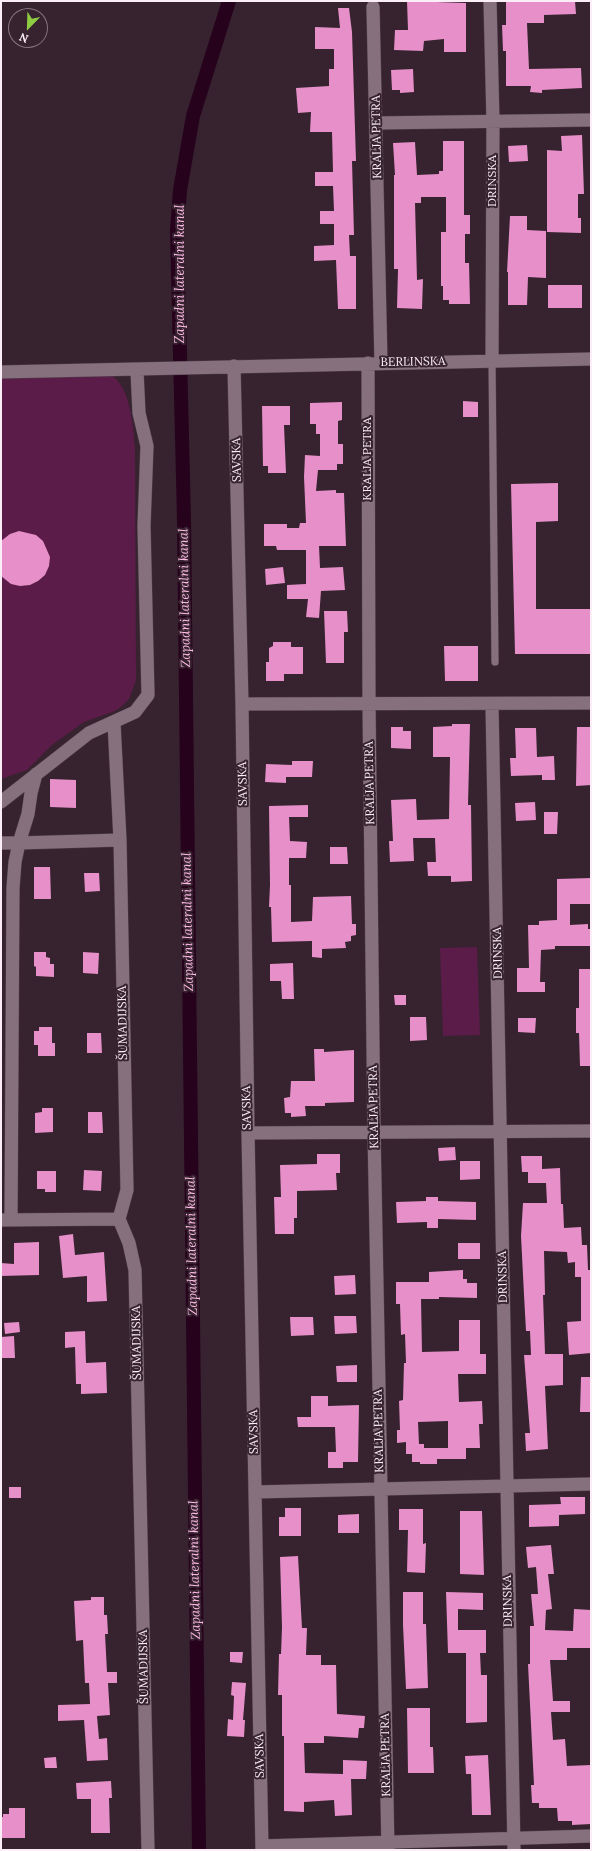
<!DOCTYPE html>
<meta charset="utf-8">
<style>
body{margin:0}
#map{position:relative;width:592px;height:1851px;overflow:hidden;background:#36232f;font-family:Lora,serif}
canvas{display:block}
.frame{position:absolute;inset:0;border:2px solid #fbeef6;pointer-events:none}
.north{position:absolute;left:8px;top:8px;width:40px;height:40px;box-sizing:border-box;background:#36232f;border:1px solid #85747f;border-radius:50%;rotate:203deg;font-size:11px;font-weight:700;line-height:16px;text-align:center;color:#fbeef6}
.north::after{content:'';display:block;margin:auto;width:14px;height:18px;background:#8ecd42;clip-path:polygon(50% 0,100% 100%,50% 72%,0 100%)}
</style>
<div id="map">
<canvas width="592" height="1851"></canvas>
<div class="frame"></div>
<div class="north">N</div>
</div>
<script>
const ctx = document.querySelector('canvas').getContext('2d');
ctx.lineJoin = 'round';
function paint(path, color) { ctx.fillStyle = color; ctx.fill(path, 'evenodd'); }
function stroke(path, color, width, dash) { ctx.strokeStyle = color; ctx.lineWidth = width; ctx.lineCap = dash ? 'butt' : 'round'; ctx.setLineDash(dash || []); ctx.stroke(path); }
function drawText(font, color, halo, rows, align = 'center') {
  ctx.font = font + ' Lora,serif'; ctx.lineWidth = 4; ctx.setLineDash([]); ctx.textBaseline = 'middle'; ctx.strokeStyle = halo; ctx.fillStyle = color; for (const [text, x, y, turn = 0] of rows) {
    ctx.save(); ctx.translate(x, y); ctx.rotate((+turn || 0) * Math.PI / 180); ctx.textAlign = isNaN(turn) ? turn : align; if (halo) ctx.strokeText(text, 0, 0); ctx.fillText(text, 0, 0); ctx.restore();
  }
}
const green = new Path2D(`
 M111 375C131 387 133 427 135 448L136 680 129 699 122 706 115 711 84 722 52 745 27 770 1 779V379Z
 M477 947 480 1035 443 1036 440 948Z`);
const canal = new Path2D(`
 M199 1850 184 520 177 230 180 190 193 116 229 1`);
const building = new Path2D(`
 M407 1 466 3V52H444V39L424 41 423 51 394 50 395 30H408Z
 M506 1H575L576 14 544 15V23H527L529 69 581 68 582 88 542 90V93L530 92 531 86H506V51H503L502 25H506Z
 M338 8H349L352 32 356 161H352L354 235H349L350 256H356V309H338L336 260 314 261V246L334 245V224H320V211H334L333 186H315V172H333L332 132H310L311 112 298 113 296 88 329 86V69H334V49H315V27L340 28Z
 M413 69 414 92 400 93V90H392L391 70Z
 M582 135 584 194H578V218H581V233L547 232V150L562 151 561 136Z
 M443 141H464V215H470V234H465V263H469L470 304H449V300H443V286H441V232H446V197H421V203H415L417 280 423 279 422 309 397 308 398 269H394V175H395L393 143 415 142 417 175 439 174V171H443Z
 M527 145 528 161 509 162 508 146Z
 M510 216H527V230L546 231V278L528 277 527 305H508V272H507Z
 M548 285H582V308H548Z
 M463 401 478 402V417H463Z
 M342 402V420L338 421V444H343V464H337V470H318L316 491 336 490V493H344L346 546H319L320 568 343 567 345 590 321 591 319 618 306 617 308 599H287V585L306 584V550H277L276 546H264V524H287V528H299L300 523H306L304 477 305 455 320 456V434H316V424H310V403Z
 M262 406H290V425H284L286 473H268V466H263Z
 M558 483V521L536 522V609H591V654H515L511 484Z
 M19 531 36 535 43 541 50 557 49 566 45 575 38 581 30 585 20 586 11 584 1 576V541L10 534Z
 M283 567 285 583 266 585 265 569Z
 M324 611H347L348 632H344V663H326Z
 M273 642H291V647H303V674H284V681H266V662H269V648L273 646Z
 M444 646H478V681H445Z
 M452 724H470L468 805H471L472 881 451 882V876H428L427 862H436L435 838H413L414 861 390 862 389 841H393L391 800 416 799 417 820 449 819 450 757H433V727L452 726Z
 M391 727H403V731H411V749L391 748Z
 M577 727H591V785L576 786Z
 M515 728H536L537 757 554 756 555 780H542V775L511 776 510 758H516Z
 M292 761H313L312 777H286V783L265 782 266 764 292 765Z
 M50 779 76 780V808L50 807Z
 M535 802 536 820 516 821 515 803Z
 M308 805V817H289L290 841 307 842 306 858H289V885H291V922L312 921 313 897 351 896 352 924H356V935L351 936V941L345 942 346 948 322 949V958L312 957V941L272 942 271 907H269L270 885 269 806Z
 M544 812H558L557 834H544Z
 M330 847H347L348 864H330Z
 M34 867H50L51 899H34Z
 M84 873H99L100 891 85 892Z
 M591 878V904H570V925L588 924V929H591V946H555V949L541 950 540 982H545V992H517V968H529L528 925H539V921L557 920V879Z
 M34 952H46V957L50 958V964H54V977L36 976V967L34 966Z
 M83 952 99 953 98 974 83 973Z
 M293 963 294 999H282L281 981H270V964Z
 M579 969H591V1066H580L579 1033H576V1008H579Z
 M394 995H406V1005H395Z
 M410 1017H426L427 1040 410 1041Z
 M518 1018H536L535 1033 518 1032Z
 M39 1027H52V1043H55V1056H38V1045H34V1031H39Z
 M87 1033H101L102 1053H87Z
 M314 1049H324V1052L354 1050V1102L325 1103V1106H305L306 1116 291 1117V1113H285L284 1098 290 1097 291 1081H315Z
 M42 1108H53V1132L35 1133V1113L42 1112Z
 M88 1112H102L103 1133H88Z
 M455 1147 456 1160 439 1161 438 1148Z
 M317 1154H340V1173H336L337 1190 297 1191V1218H294V1234H275L274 1197H281L280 1165 317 1164Z
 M521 1156H542V1169L560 1168 561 1204H563L564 1228 581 1227 582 1245H587L588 1270H591V1353L569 1355 567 1322 581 1321V1277H575V1262L568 1263 567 1252 544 1251 545 1295H543L545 1354H563V1385L545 1386 548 1449 526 1451 525 1433H530L524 1355H531L530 1331H526L524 1295 521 1236 523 1203H547L546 1183H528V1172H522Z
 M460 1161H480V1179L460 1180Z
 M84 1170 102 1171 101 1191 83 1190Z
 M37 1171H56V1192H45V1189H37Z
 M426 1197H438V1201L476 1202V1220L438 1219V1228H427V1222L397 1223 396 1202 426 1201Z
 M73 1234 75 1255 104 1252 107 1301 87 1302V1276L63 1278 59 1236Z
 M39 1242V1275L1 1276V1263L14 1264V1243Z
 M458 1243H480V1259H458Z
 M463 1270V1279H467V1283H477V1298L439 1297V1299H421L422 1352 459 1351V1320H480V1354H486V1374H458L459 1402 482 1401 483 1424H479L480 1448H466V1459H437V1464H420V1462H412V1454H406V1442L397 1443V1430H400L399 1401 403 1400 404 1363H406L405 1334 401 1335 400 1304H396V1282H429V1272ZM448 1421V1448H424V1444H419L418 1422Z
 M355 1275 356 1294 335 1295 334 1276Z
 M334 1316H356L357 1333 335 1334Z
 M290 1317H313L314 1335 291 1336Z
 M19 1322 20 1332 5 1334 4 1323Z
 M85 1331 86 1363 106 1362 107 1393 81 1394V1384H76L75 1347 65 1348V1332Z
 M14 1336 15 1358H2L1 1337Z
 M357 1365V1382H337L336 1366Z
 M581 1377H591V1412H580Z
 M311 1396H328V1406L359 1405 358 1462H343V1468H328V1452H336L335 1427H298L297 1417H311Z
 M9 1487H21V1498H9Z
 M560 1497H585V1514L559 1515V1526L529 1527V1505L561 1504Z
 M285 1508H301V1536H279V1517H285Z
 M399 1509H423V1544L426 1543 425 1573 407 1572 408 1530H399Z
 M460 1511H482L484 1575 460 1574Z
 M359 1514V1533H338V1515Z
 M551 1545 554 1574H548L552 1609 546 1610 545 1630 573 1631 574 1609 591 1610V1648H567V1660H550L553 1701H570V1712H551L553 1740 565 1739 567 1766 591 1765V1824L572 1825V1821H558L557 1808H539V1803H532L531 1785H534L528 1664H530V1626H534L531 1594H538L536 1567 528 1568 526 1547Z
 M298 1556 302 1628H307L306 1655H321V1665H336L337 1714 365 1716 364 1728H359L358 1738 324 1736V1743H304L305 1773 343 1774V1760L367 1761 366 1779H351L352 1815 335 1816 334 1800 304 1802V1812L284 1811V1736H282V1695H278L279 1654H281L282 1627 280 1557Z
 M403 1592H423V1624H426L428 1688 406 1689 403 1625Z
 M446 1592 483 1593V1610L458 1609V1630H486V1653H480L481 1675H487V1722L466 1723V1653H448Z
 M91 1597H104V1615H107L108 1634H105L107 1672H117V1683H108L110 1715 97 1716 99 1739 107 1738 108 1760 87 1761 84 1720 58 1721V1705L90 1704 89 1683H85L83 1640 76 1641 74 1601 91 1600Z
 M230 1652H243L242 1663 230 1662Z
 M232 1682 246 1683 243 1720H245L244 1737 227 1736 228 1719 233 1720 234 1696 231 1695Z
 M407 1708H430V1747H433L434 1773H408Z
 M488 1755 491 1815H472L471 1774H466L465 1756Z
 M56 1757 57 1768H45L44 1758Z
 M111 1781 112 1798H109L110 1833H91V1799H77L76 1783Z
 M9 1808H25V1838H1V1817H3V1814H9Z`);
const service = new Path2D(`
 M492 360 495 662`);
const minor = new Path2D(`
 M490 1 493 121 492 360
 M373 7 381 363
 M376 123 591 120
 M368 363 369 704 374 1132 388 1850
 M234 366 242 704 248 1133 262 1850
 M1 372 591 359
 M242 704 591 703
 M492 705 514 1850
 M114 723 120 840 127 1190 119 1219 129 1243 135 1270 148 1850
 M1 802 89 733 135 712 148 695 144 526 147 446 139 413 137 371
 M1 843H19L28 814 31 793 36 774
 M248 1133 591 1131
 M1 1220 119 1219
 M11 1220 13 888 15 862 19 843 120 840
 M255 1492 591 1484
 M262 1846 591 1836`);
const streetNames = [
 ["KRALJA PETRA",377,137,-91],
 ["DRINSKA",493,181,-90],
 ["BERLINSKA",413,362,-1],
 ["KRALJA PETRA",368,459,-90],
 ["SAVSKA",237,460,-91],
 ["KRALJA PETRA",370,783,-91],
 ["SAVSKA",243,784,-91],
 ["DRINSKA",498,953,-91],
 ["ŠUMADIJSKA",123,1023,-91],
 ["KRALJA PETRA",374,1107,-91],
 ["SAVSKA",247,1108,-91],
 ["DRINSKA",503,1277,-91],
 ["ŠUMADIJSKA",137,1343,-91],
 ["KRALJA PETRA",379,1431,-91],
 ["SAVSKA",254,1432,-91],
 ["DRINSKA",508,1601,-91],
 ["ŠUMADIJSKA",144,1667,-91],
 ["KRALJA PETRA",386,1755,-91],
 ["SAVSKA",260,1756,-91]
];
const waterNames = [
 ["Zapadni lateralni kanal",180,274,-90],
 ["Zapadni lateralni kanal",185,598,-91],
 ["Zapadni lateralni kanal",188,922,-91],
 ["Zapadni lateralni kanal",192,1246,-91],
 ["Zapadni lateralni kanal",195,1570,-91]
];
paint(green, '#5b1c49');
stroke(canal, '#27021d', 14);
paint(building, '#e68fc8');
stroke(service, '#4e3e48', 8);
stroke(minor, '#4e3e48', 14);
stroke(service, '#86707e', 7);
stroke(minor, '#86707e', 13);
drawText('12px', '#fbeef6', '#36232f', streetNames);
drawText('italic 13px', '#febbe6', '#36232f', waterNames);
</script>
